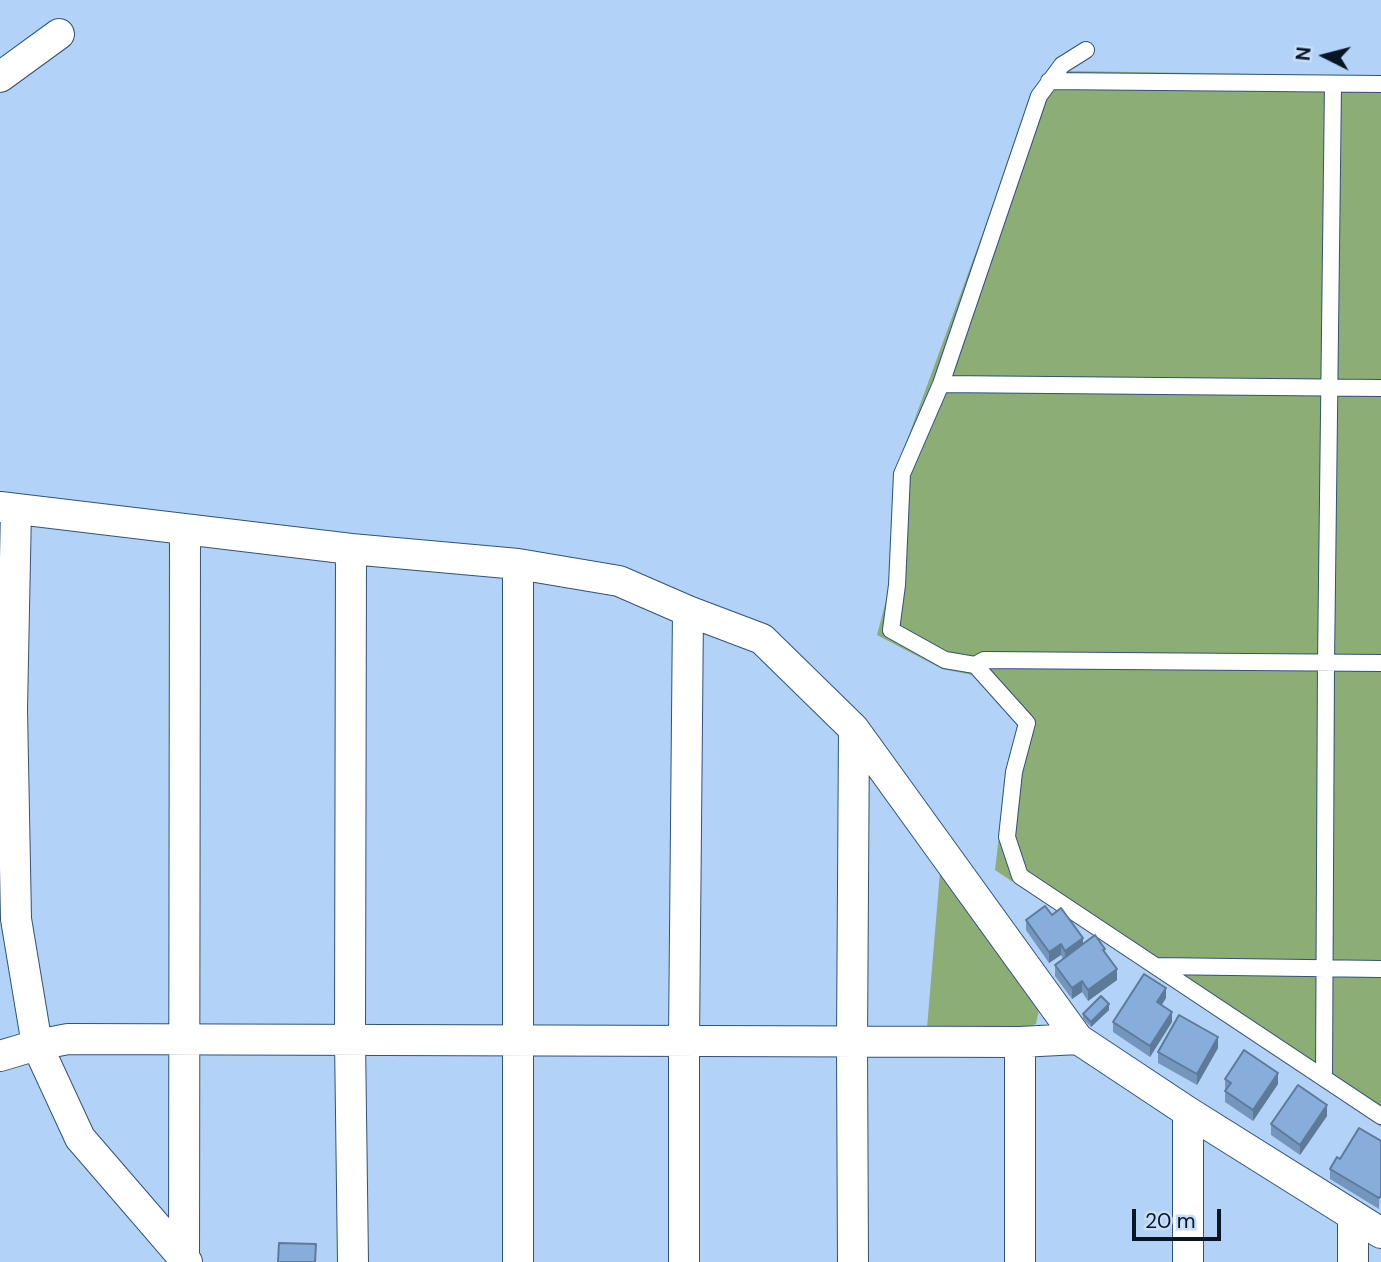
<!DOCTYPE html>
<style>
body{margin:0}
#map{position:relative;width:1381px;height:1262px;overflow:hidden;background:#b2d2f7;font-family:"DM Sans",sans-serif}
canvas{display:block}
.north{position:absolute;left:1290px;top:21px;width:70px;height:70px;-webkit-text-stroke:5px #c6defa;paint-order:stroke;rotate:276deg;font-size:19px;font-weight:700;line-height:28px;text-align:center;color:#071525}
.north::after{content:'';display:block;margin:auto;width:24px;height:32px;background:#071525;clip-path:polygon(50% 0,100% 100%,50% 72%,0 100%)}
.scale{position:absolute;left:1132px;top:1209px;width:89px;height:32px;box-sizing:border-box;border:4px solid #071525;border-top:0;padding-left:9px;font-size:21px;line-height:24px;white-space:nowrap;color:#071525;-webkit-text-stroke:5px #c6defa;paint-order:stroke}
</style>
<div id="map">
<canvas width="1381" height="1262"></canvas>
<div class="north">N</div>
<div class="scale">20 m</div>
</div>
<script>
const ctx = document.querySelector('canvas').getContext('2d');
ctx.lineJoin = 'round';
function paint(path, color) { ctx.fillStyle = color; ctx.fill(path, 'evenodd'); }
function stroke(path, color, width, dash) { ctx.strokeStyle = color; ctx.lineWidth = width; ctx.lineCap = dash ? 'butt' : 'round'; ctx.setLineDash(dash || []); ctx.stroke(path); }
const green = new Path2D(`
 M1068 71 1381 76V1127L995 870 1007 769 1018 722 973 675 942 669 877 635 890 585 895 473 1033 96Z
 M940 872 1039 1009 1036 1024 1021 1029 927 1028Z`);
const lane = new Path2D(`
 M1086 50 1062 65 1039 96 941 384 902 474 897 585 891 630 945 660 975 665 1027 723 1014 772 1007 837 1020 876 1381 1116
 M1049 81 1381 84
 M941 384 1381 388
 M975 665 984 660 1381 663
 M1157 966 1381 969
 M1324 1078 1326 663 1333 84`);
const street = new Path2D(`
 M0 77 59 34
 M0 507 351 549 518 564 619 581 688 611 762 639 854 729 1078 1039 1188 1112 1381 1233
 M16 509 12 709 16 919 37 1045 80 1138 187 1262
 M351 549 350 1039 353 1262
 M0 1056 37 1045 68 1039 1020 1042
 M1188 1112V1262
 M1353 1216V1262
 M184 1259 185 529
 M518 1262V564
 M684 1262V1040L688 611
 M853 1262 852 1042 854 729
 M1020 1262V1042L1078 1039`);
const wall = new Path2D(`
 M1052 915 1083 944 1105 953 1117 980 1088 1001 1082 992 1072 999 1055 976V965L1063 959 1061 955 1049 963 1026 930V920Z
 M1166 998 1161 1005 1172 1022 1150 1057 1113 1032V1022Z
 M1109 1010 1091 1027 1083 1019V1014Z
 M1218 1048 1197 1085 1158 1063V1052Z
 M1225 1079 1278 1084 1253 1121 1225 1102Z
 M1327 1116 1300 1155 1271 1135V1124Z
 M1381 1141 1379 1209 1330 1179V1169L1340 1159Z`);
const shadedWall = new Path2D(`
 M1083 938V949L1065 961V951Z
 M1061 944V955L1049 963V952Z
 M1117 969V980L1088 1001V990Z
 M1082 981V992L1072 999V988Z
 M1166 988V998L1157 1013V1002Z
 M1109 1004V1010L1091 1027V1022Z
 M1172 1012V1022L1150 1057V1046Z
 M1218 1037V1048L1197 1085V1074Z
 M1278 1073V1084L1253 1121V1110Z
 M1327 1105V1116L1300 1155V1145Z`);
const building = new Path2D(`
 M1045 906 1052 915 1061 908 1083 938 1065 951 1061 944 1049 952 1026 920Z
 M1095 935 1105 949 1103 950 1117 969 1088 990 1082 981 1072 988 1055 965Z
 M1144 974 1166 988 1157 1002 1172 1012 1150 1046 1113 1022Z
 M1101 996 1109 1004 1091 1022 1083 1014Z
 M1179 1015 1218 1037 1197 1074 1158 1052Z
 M1244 1050 1278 1073 1253 1110 1225 1091 1231 1083 1225 1079Z
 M1298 1085 1327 1105 1300 1145 1271 1124Z
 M1359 1128 1381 1141V1196L1379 1198 1330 1169 1337 1157 1340 1159Z
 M279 1243 316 1244 315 1262H278Z`);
paint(green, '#8cad73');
stroke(lane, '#30537a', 18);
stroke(street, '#30537a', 32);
stroke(lane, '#fff', 16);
stroke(street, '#fff', 30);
paint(wall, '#7496bc');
paint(shadedWall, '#5e7a99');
paint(building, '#87aedb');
stroke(building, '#5e7a99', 2);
</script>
